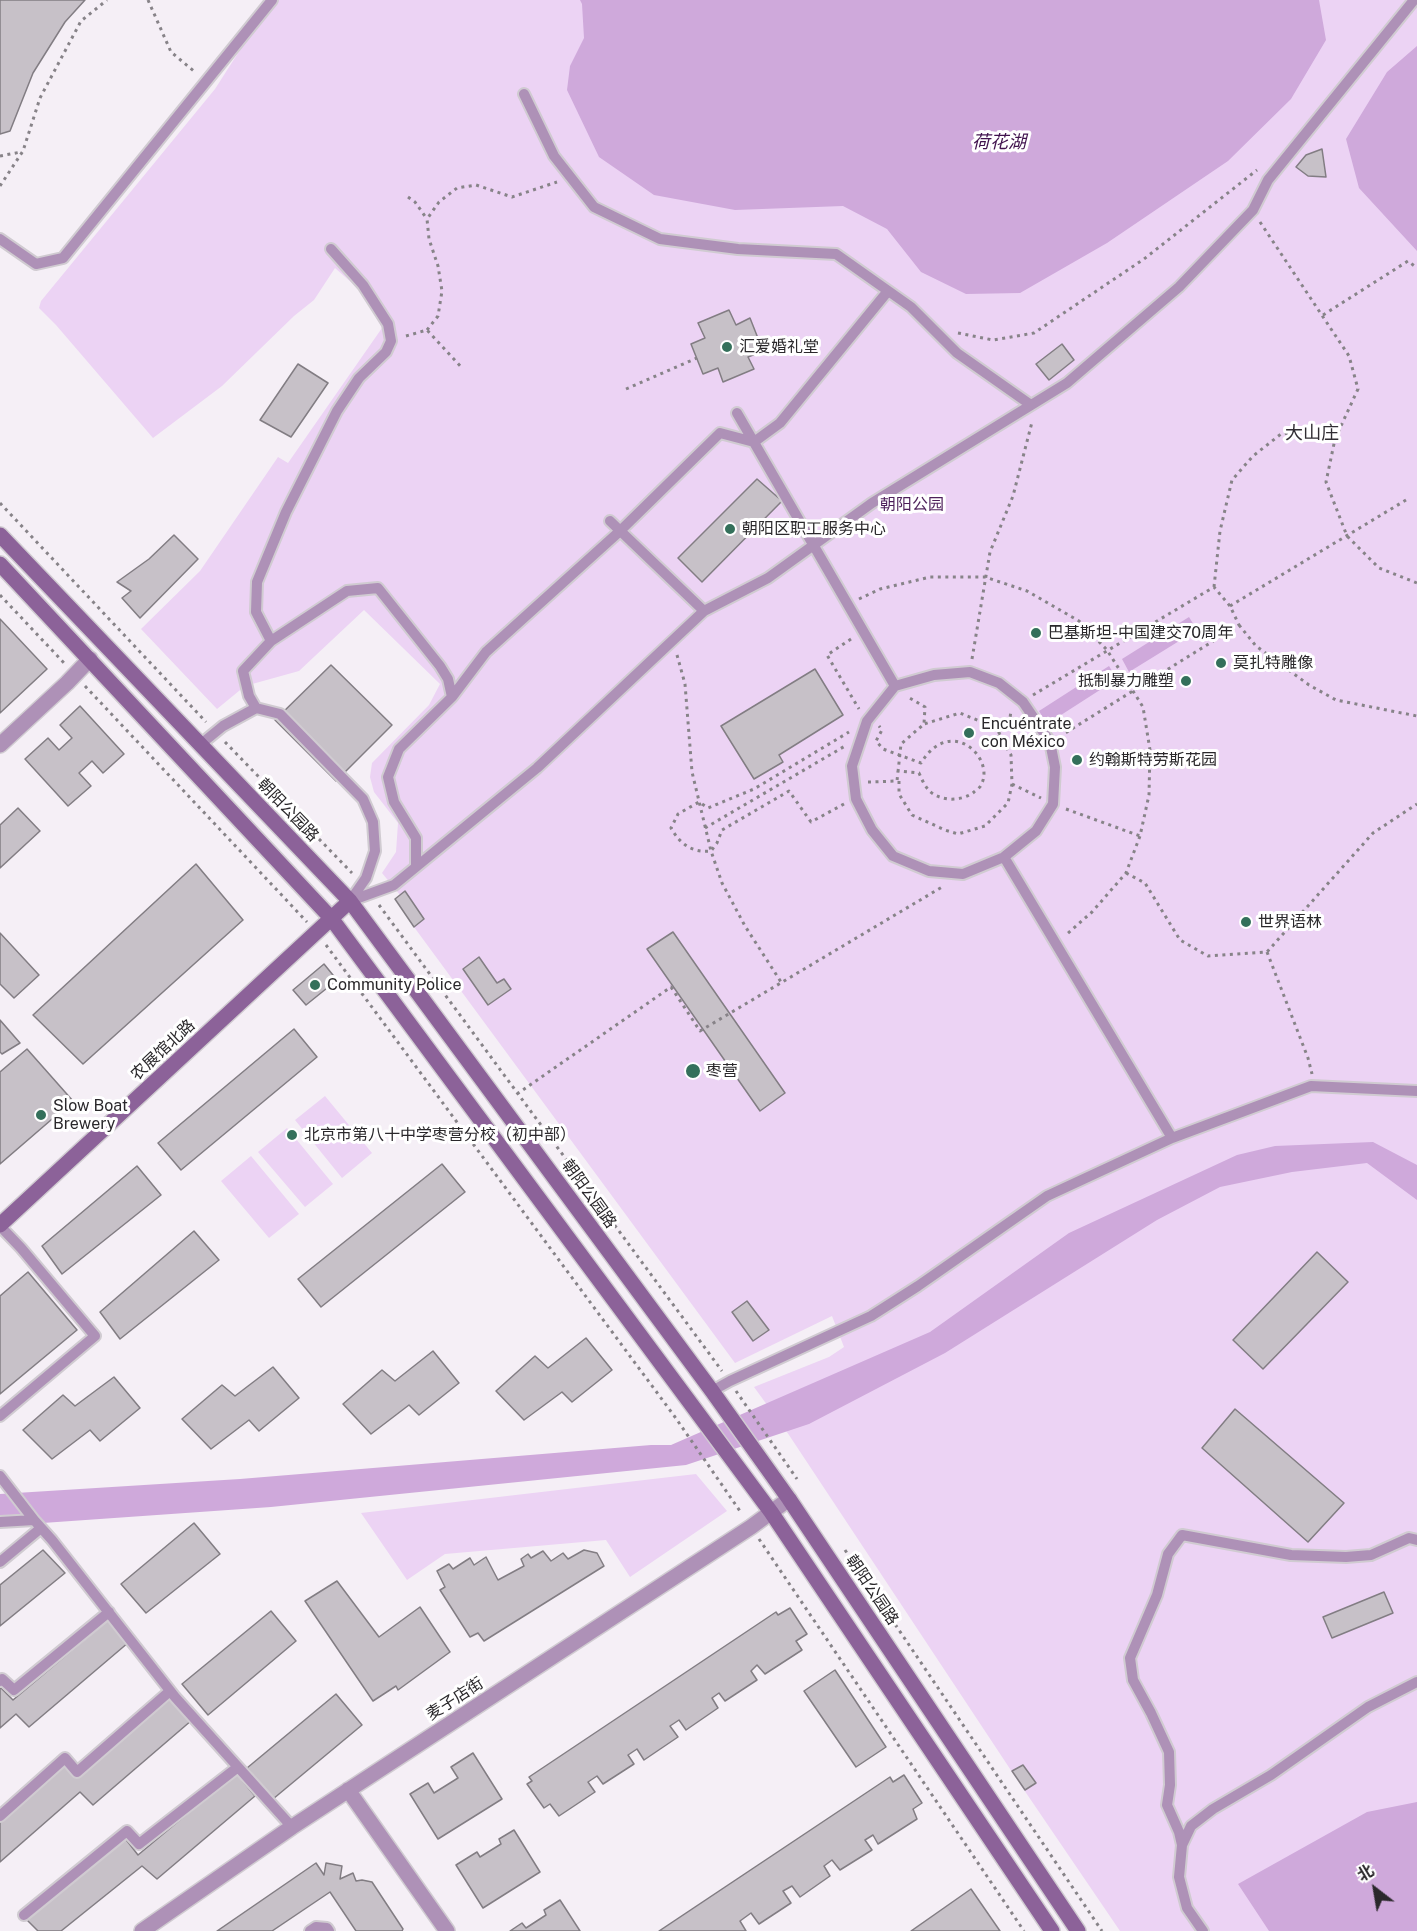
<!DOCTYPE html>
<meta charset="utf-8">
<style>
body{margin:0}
#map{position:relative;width:1417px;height:1931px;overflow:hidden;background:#f5eff6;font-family:"Public Sans","Noto Sans SC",sans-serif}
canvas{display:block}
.north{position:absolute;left:1345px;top:1859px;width:60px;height:60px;-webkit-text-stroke:4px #fff;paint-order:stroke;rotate:329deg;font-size:16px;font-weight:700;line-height:24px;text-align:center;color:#2a282b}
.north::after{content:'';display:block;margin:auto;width:21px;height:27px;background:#2a282b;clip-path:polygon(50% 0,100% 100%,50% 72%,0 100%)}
</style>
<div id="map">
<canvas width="1417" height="1931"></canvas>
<div class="north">北</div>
</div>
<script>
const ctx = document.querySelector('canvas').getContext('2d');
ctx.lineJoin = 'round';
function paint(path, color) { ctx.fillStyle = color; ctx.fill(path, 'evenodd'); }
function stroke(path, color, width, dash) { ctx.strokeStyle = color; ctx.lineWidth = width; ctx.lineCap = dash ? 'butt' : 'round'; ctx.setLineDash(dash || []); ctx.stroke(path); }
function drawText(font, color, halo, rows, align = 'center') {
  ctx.font = font + ' "Public Sans","Noto Sans SC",sans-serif'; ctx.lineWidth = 6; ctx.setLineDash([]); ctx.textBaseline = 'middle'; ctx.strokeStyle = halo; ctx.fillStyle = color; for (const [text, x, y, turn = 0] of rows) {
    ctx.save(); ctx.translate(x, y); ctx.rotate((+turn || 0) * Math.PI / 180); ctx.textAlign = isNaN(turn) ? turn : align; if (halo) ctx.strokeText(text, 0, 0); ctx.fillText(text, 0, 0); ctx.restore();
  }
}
const green = new Path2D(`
 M272 0H1417V1931H1120L1020 1784 789 1435 754 1387 829 1357 844 1347 832 1316 735 1363 414 927 424 919 405 892 400 895 382 873 396 852 398 823 374 792 370 777 372 763 429 705 440 684 364 610 299 671 245 686 217 709 141 629 200 571 278 457 288 463 382 328 361 291 335 268 314 300 294 316 222 386 153 438 56 325 39 308 41 301 215 89Z
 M325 1096 372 1153 342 1178 295 1120Z
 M287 1128 333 1184 305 1207 258 1152Z
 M251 1156 299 1214 269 1238 221 1181Z
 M696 1474 727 1511 630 1577 606 1540 445 1554 407 1580 361 1513Z`);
const water = new Path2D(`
 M580 0H1319L1326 40 1291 99 1228 161 1107 243 1020 293 966 294 921 272 887 229 843 206 735 210 654 195 599 157 567 90 570 66 584 38 582 4Z
 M1417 46V251L1359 188 1346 139 1387 72Z
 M1189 617 1197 630 1129 672 1122 659Z
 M1109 666 1117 679 1047 724 1039 711Z
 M1373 1142 1417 1165V1200L1367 1163 1292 1172 1220 1187 1157 1220 945 1353 809 1424 686 1465 271 1507 0 1526V1494L240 1479 651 1445H671L930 1332 1069 1233 1237 1155 1275 1146Z
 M1417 1802V1931H1269L1238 1884 1367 1812Z`);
const building = new Path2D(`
 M0 0H85L65 22 33 73 10 131 0 134Z
 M1322 149 1326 177 1308 176 1296 167 1306 155Z
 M729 310 736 325 750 318 763 351 748 357 754 369 723 382 718 368 703 374 691 344 705 338 698 323Z
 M1062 344 1074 360 1049 380 1036 364Z
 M298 364 328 383 291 437 260 420Z
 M757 479 782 501 702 582 678 558Z
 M174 535 198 559 140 618 122 598 131 591 117 582 149 559Z
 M0 619 47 669 0 713Z
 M331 665 392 725 336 781 275 720Z
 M815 669 843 715 779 755 783 762 754 779 721 726Z
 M80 706 124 754 103 773 92 761 79 773 91 786 68 806 25 759 48 738 59 750 72 738 60 725Z
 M18 808 40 831 0 868V825Z
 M196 864 243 920 83 1064 33 1015Z
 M405 891 424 919 414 927 395 899Z
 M673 932 785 1093 760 1111 647 949Z
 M0 933 39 975 14 998 0 984Z
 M479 957 497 983 504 979 511 989 488 1005 463 969Z
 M324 964 337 980 306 1005 293 990Z
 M0 1020 20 1043 2 1054 0 1052Z
 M294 1029 317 1057 181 1170 158 1143Z
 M27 1049 73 1101 0 1164V1072Z
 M442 1164 465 1192 321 1307 298 1279Z
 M137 1166 161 1195 62 1274 42 1246Z
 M194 1231 219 1260 120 1339 100 1312Z
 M1317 1252 1348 1282 1263 1369 1233 1340Z
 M28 1272 77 1330 0 1394V1296Z
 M747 1301 769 1330 753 1341 732 1312Z
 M586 1338 612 1370 572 1402 562 1392 524 1420 496 1391 535 1356 548 1368Z
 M433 1351 459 1383 419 1415 409 1405 371 1434 343 1404 382 1370 395 1381Z
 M273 1367 299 1398 259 1431 249 1420 211 1449 182 1419 222 1385 235 1396Z
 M114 1377 140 1408 100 1441 90 1430 52 1459 23 1430 63 1395 75 1406Z
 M1235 1409 1344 1503 1308 1542 1202 1448Z
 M194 1523 220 1554 146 1613 121 1584Z
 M43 1550 65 1573 0 1626V1585Z
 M584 1550 597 1553 604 1566 484 1641 478 1633 470 1637 440 1590 445 1587 437 1571 449 1564 453 1569 470 1558 474 1565 486 1557 498 1580 524 1566 521 1559 528 1554 531 1558 543 1551 551 1561 563 1553 568 1559Z
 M337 1581 379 1637 420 1607 450 1652 398 1690 396 1686 373 1701 305 1601Z
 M1384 1592 1393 1613 1332 1638 1323 1617Z
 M790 1608 807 1634 796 1641 802 1650 765 1674 757 1665 751 1671 757 1680 725 1701 719 1693 712 1698 718 1708 686 1730 679 1720 670 1726 678 1737 644 1760 637 1749 628 1755 634 1764 603 1784 597 1776 588 1782 595 1792 559 1816 550 1804 544 1808 527 1784 532 1781 529 1777 776 1612 778 1615Z
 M271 1611 296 1641 208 1715 182 1684Z
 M109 1619 129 1642 29 1727 16 1714 0 1728V1687L13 1700Z
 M835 1670 886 1747 856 1767 804 1691Z
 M336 1694 362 1725 273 1799 247 1768Z
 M173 1696 192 1720 93 1805 80 1792 0 1862V1820L63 1765 76 1777Z
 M473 1753 502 1799 438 1839 410 1794 428 1783 434 1793 458 1778 451 1767Z
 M1023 1765 1036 1783 1025 1790 1012 1771Z
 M236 1773 255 1796 157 1879 142 1866 61 1931H38L26 1919 124 1837 138 1855Z
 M904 1775 922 1803 913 1809 917 1819 878 1844 873 1835 865 1840 872 1850 840 1870 832 1860 824 1866 830 1876 800 1897 792 1886 783 1891 791 1903 759 1924 751 1913 740 1921 746 1931H659L890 1777 893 1782Z
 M514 1830 540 1872 483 1908 456 1865 477 1852 480 1857 501 1844 499 1839Z
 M316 1863 324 1875 326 1863 342 1866 340 1879 353 1873 356 1881 362 1880 372 1882 403 1929 402 1931H356L330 1892 272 1931H217Z
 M971 1889 1000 1931H911Z
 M560 1900 580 1931H510L522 1923 526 1928 546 1915 544 1910Z`);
const path = new Path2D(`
 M148 0 171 52 195 72
 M0 156 21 152
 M0 186 23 151 40 98 81 21 107 0
 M408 197 415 202 427 219
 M1260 222 1349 356 1358 389 1335 439 1326 482 1347 536 1379 568 1417 583
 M1323 315 1408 261 1417 268
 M427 330 438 316 442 291 438 266 429 239 427 219 439 202 457 188 476 185 512 197 557 182
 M958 333 993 340 1034 333 1144 259 1257 170
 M406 336 427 330 463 369
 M626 389 697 358
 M0 503 206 722
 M1214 587 1220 531 1232 480 1253 456 1281 434 1311 431 1335 439
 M0 595 65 664
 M859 599 880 589 930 577H985L1027 591 1079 621 1107 650 1133 691 1143 707 1150 750 1149 795 1140 836 1126 873 1092 912 1067 934
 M1230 606 1406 500
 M1239 625 1256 646 1309 685 1336 700 1417 716
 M851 639 827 655 859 709
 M677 655 685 684 692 772 711 851 722 883 745 926 781 982
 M972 659 990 552 1013 496 1032 422
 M85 686 307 922
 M1033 695 1214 587 1230 606 1239 625 1062 735
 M998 734 1009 725 1011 711
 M225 742 352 873
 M1007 748 1021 741H1033
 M898 772 901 744 924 724 925 707 908 697
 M899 781V794L912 815 945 830 958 834 985 826 1008 803 1012 784 1011 755 994 727 960 713 924 724
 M868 782 897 781 898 771 919 773C926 789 930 796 948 799 957 800 968 797 974 792 976 790 980 788 981 785 996 759 951 714 921 763L883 749 876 741 882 730 879 726
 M1012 784 1041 798
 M844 804 811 822 789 791 722 830 717 843 711 851C692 853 680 844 671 828L678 814 699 802 708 808 754 789 849 732
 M1066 809 1140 836
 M705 828 845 746
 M1126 873 1145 883 1180 940 1208 956 1267 952 1373 833 1417 804
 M379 905 722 1371
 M326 945 675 1417 742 1514
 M1267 952 1308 1058 1312 1074
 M517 1094 671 987 700 1031 942 887
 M736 1391 797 1479
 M759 1539 1024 1931
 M845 1550 1102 1931`);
const lane = new Path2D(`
 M524 94 554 156 594 207 660 239 738 249 836 254 911 307 957 353 1031 405
 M0 239 36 264 63 258 272 0
 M737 413 895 686
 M610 521 704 611
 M271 641 347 591 378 588 440 666 448 679 452 697 399 749 388 777 394 802 416 838V866
 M970 672 999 683 1023 702 1050 742 1055 767 1053 804 1036 831 1004 857 963 874 929 871 893 856 872 830 856 799 852 766 867 721 895 686 934 675Z
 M452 697 486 652 620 531 720 433 754 442 780 423 888 291
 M256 708 249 696 243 671 271 641 256 612 257 582 286 512 337 411 359 378 386 352 391 341 388 324 363 285 331 249
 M201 744 223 726 256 708 280 714 363 799 373 822 375 851 366 878 350 901
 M1004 857 1172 1138
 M350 901 394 885 537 768 704 611 768 578 872 503 1067 383 1179 287 1253 210 1268 180 1414 0
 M0 1226 21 1248 95 1336 0 1416
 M712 1391 730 1381 871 1316 918 1286 1047 1196 1172 1138 1311 1086 1417 1091
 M0 1476 34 1520
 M0 1522 34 1520 52 1540 175 1697 292 1827
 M0 1562 41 1528
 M0 1681 2 1679 14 1690 109 1612
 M0 1816 65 1758 77 1772 170 1691
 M1182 1845 1179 1832 1167 1805 1170 1785 1169 1752 1151 1713 1133 1680 1130 1658 1157 1595 1168 1554 1182 1535 1291 1555 1346 1557 1371 1555 1409 1538 1417 1540
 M24 1915 127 1831 139 1844 238 1767
 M310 1931 316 1927 327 1928 329 1931
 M1203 1931 1187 1908 1179 1877 1182 1845 1191 1826 1213 1809 1271 1775 1368 1707 1417 1682`);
const street = new Path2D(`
 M0 745 67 683 90 659
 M348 1790 447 1931
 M142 1931 292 1827 751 1527 789 1499`);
const secondary = new Path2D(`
 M0 535 350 901 712 1391 789 1499 1078 1931
 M0 564 331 918 771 1512 1052 1931
 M0 1225 350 901`);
const markers = [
 [727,347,6,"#34705b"],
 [730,529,6,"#34705b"],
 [1036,633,6,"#34705b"],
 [1221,663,6,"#34705b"],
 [1186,681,6,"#34705b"],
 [969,733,6,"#34705b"],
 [1077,760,6,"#34705b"],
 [1246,922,6,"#34705b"],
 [315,985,6,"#34705b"],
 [693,1071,8,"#34705b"],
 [41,1115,6,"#34705b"],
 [292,1135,6,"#34705b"]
];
const poiNames = [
 ["汇爱婚礼堂",739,347],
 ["朝阳区职工服务中心",742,529],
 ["巴基斯坦-中国建交70周年",1048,633],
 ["莫扎特雕像",1233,663],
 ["抵制暴力雕塑",1174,681,"right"],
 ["Encuéntrate",981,724],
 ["con México",981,742],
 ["约翰斯特劳斯花园",1089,760],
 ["世界语林",1258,922],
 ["Community Police",327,985],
 ["枣营",706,1071],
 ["Slow Boat",53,1106],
 ["Brewery",53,1124],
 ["北京市第八十中学枣营分校（初中部）",304,1135]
];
const parkNames = [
 ["朝阳公园",912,505]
];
const streetNames = [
 ["朝阳公园路",288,810,46],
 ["农展馆北路",163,1050,-43],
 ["朝阳公园路",589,1194,54],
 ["朝阳公园路",872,1590,56],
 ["麦子店街",455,1699,-33]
];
const waterNames = [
 ["荷花湖",999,142]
];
const neighbourhoodNames = [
 ["大山庄",1312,433]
];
paint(green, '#ecd3f4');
paint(water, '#cfa9db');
paint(building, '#c7c1c8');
stroke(building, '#827d83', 1.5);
stroke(lane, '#d0cbd1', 14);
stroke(street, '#d0cbd1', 18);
stroke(secondary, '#d0cbd1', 18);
stroke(path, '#878388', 3, [3, 4.5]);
stroke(lane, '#ae91b7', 10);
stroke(street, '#ae91b7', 15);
stroke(secondary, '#8c6299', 15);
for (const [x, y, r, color] of markers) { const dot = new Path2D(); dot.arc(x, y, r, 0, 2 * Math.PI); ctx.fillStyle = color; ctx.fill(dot); stroke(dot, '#fff', 2); }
drawText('16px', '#2a282b', '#fff', poiNames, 'left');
drawText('16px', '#4d1f5a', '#fff', parkNames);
drawText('16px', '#2a282b', '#fff', streetNames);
drawText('italic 18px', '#41134e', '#fff', waterNames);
drawText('18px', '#312d33', '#fff', neighbourhoodNames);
</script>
